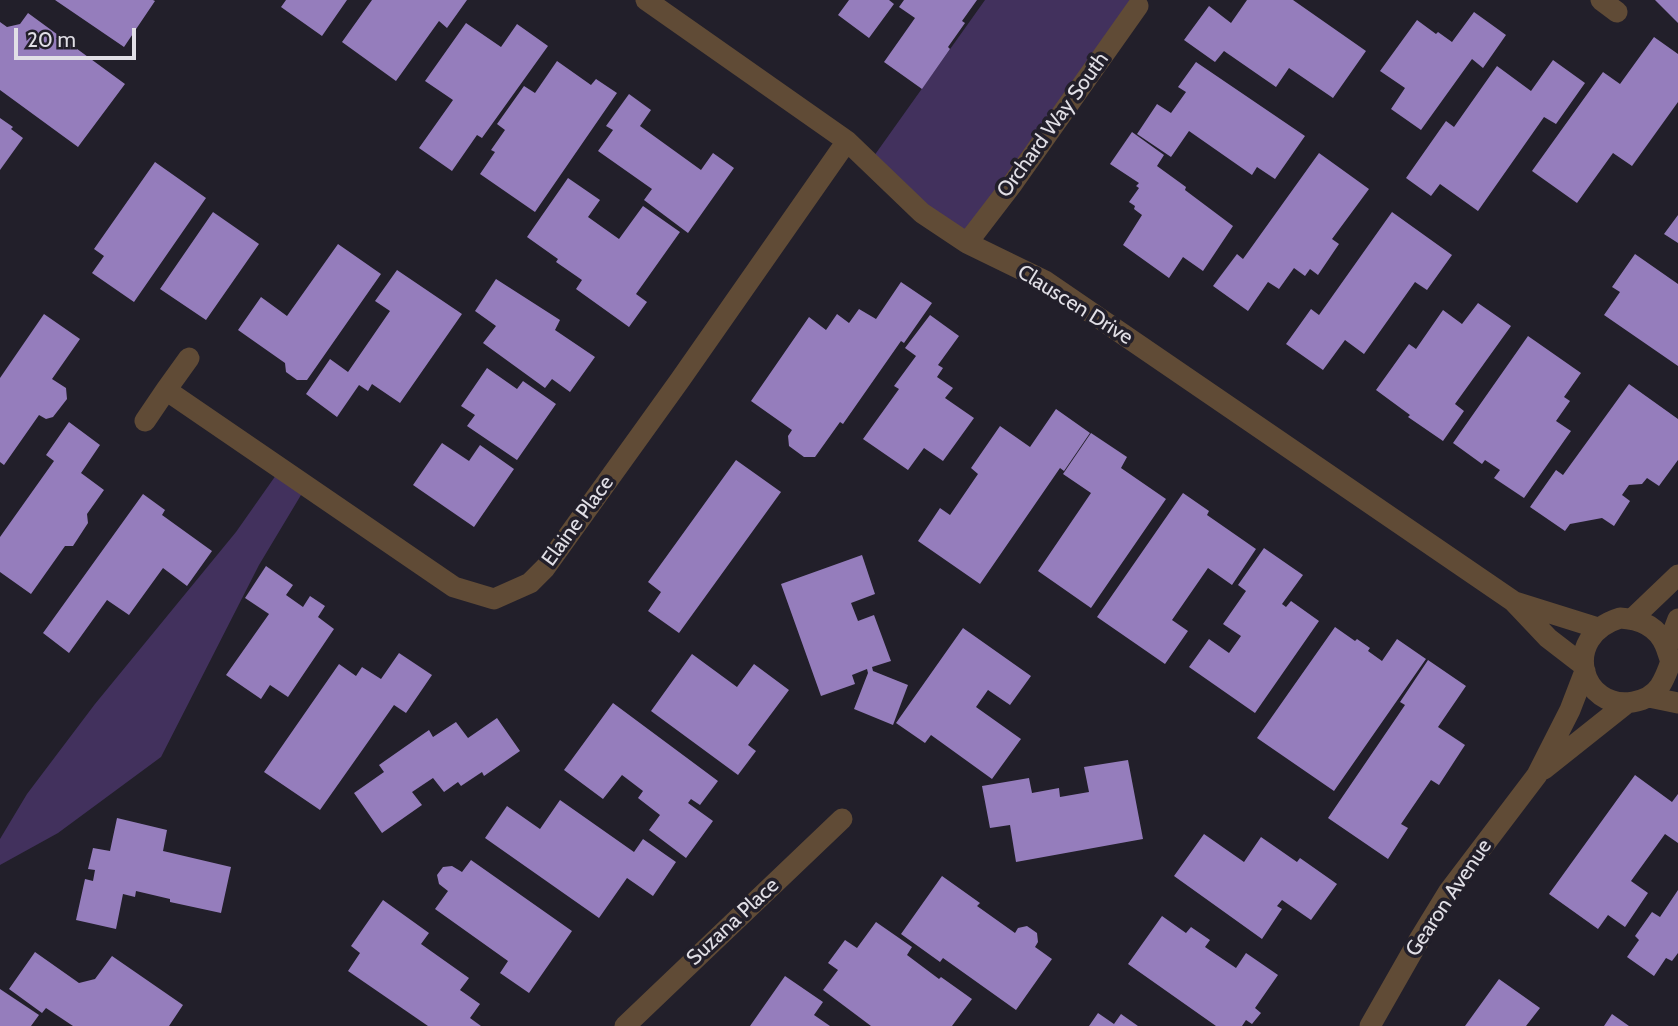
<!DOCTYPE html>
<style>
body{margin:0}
#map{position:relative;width:1678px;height:1026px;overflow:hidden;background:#221f2a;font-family:Cabin,sans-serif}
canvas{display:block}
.scale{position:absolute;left:14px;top:28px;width:122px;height:32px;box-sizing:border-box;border:4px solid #e1dfe6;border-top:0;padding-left:9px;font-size:21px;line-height:24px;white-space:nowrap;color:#e1dfe6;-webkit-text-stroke:5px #221f2a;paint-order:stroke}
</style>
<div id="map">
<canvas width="1678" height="1026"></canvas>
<div class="scale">20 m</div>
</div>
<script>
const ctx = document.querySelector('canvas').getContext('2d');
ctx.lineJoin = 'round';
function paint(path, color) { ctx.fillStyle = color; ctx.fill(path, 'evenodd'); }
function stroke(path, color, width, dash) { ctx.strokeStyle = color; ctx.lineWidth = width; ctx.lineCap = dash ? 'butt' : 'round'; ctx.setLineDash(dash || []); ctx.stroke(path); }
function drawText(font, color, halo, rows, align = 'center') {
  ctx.font = font + ' Cabin,sans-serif'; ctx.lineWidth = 7; ctx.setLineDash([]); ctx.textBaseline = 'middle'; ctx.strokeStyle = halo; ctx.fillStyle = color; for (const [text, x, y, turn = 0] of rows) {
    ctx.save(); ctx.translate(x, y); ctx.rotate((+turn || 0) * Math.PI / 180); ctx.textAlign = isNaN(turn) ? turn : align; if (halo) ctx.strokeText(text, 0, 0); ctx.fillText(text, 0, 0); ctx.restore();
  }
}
const green = new Path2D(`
 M985 0H1129L1138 6 967 243 869 163Z
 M281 468 307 485 259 565 161 757 58 833 0 865V839L27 794 95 704 236 532Z`);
const building = new Path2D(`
 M55 0H153L155 1 124 47Z
 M286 0H347L322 36 281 7Z
 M372 0H467L447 28 439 21 396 81 342 42Z
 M849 0H889L894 4 869 38 838 15Z
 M904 0H977L962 21 965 23 948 47 950 49 922 89 884 62 915 18 899 7Z
 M1247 0H1293L1366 51 1333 98 1289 68 1276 87 1224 51 1215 62 1184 40 1209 6 1231 23Z
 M1655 0H1678V23Z
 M1474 12 1506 35 1483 68 1472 59 1421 130 1391 109 1405 88 1380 71 1417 20 1436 34 1438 32 1452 42Z
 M28 13 125 84 78 147 0 90V22L7 27 20 24Z
 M466 23 501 47 517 24 548 46 482 138 477 135 452 171 419 148 453 100 425 81Z
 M1654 37 1678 54V102L1632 166 1613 153 1577 203 1532 171 1603 72 1620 84Z
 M1553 60 1585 83 1556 124 1544 117 1478 211 1440 184 1431 196 1406 178 1446 121 1454 127 1497 66 1531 91Z
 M557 61 591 85 596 79 617 93 535 212 480 174 495 152 491 150 505 130 497 124 524 86 535 93Z
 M1196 62 1305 136 1275 179 1257 167 1252 175 1189 131 1171 157 1137 134 1157 104 1171 113 1186 92 1178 87Z
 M629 94 651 110 640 126 701 170 713 153 734 168 688 233 644 200 652 189 598 151 613 130 606 126Z
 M0 118 13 127 11 129 23 138 0 170Z
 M1132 132 1164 155 1157 166 1186 187 1185 190 1233 226 1203 271 1183 257 1169 278 1123 245 1142 215 1134 209 1135 206 1129 202 1139 188 1136 186 1139 183 1110 164Z
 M1319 153 1369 189 1332 239 1339 244 1318 275 1310 269 1305 276 1294 268 1279 289 1268 282 1248 311 1213 286 1237 254 1243 259Z
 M155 162 206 198 134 302 92 273 104 256 94 249Z
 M568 178 600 200 588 217 619 239 643 206 680 232 636 294 647 302 629 327 576 289 582 280 556 262 558 259 527 237Z
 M213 212 259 244 206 320 160 289Z
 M1392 212 1452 255 1427 290 1415 282 1364 354 1345 340 1323 370 1286 344 1311 309 1319 315Z
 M1678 215V243L1664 234Z
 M338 244 381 274 307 380H297L286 372 285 363 238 330 261 297 287 316Z
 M1635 254 1678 284V366L1604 315 1620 292 1612 287Z
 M397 270 462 314 400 403 372 384 368 391 359 385 337 417 306 394 330 359 348 372 390 311 375 301Z
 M496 279 560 320 555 330 595 357 570 392 552 379 545 388 483 343 496 326 475 311Z
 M901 282 932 303 904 343 901 341 843 424 840 422 815 457H804L789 446 788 436 792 430 751 401 809 317 826 330 837 314 849 323 859 309 876 319Z
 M1478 303 1511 326 1455 404 1464 411 1443 441 1408 417 1410 415 1376 390 1409 344 1416 349 1443 310 1462 324Z
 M44 314 80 339 52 379 66 388 67 399 53 417 46 419 39 415 4 465 0 462V378Z
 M930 315 959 336 938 365 943 368 937 377 953 388 945 398 974 418 943 461 924 448 908 470 863 439 899 389 894 386 916 356 905 348Z
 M1528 336 1581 373 1564 397 1570 401 1556 421 1571 431 1524 498 1494 478 1500 470 1485 460 1482 464 1453 443Z
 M487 368 517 389 523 381 556 404 517 460 467 426 475 415 461 406Z
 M1629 384 1678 419V460L1659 486 1647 478 1642 484 1629 485 1622 495 1630 501 1614 526 1602 518 1570 524 1565 531 1530 507 1556 470 1563 475Z
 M1056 409 1090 433 1064 471 1060 468 980 584 918 541 940 508 950 515 978 474 971 468 1000 426 1030 447Z
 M69 422 100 445 81 473 104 490 87 514 88 523 73 546H65L31 594 0 572V537L54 461 46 455Z
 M1091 433 1127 457 1121 468 1166 499 1091 608 1038 571 1091 493 1063 474Z
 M442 443 469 461 480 445 514 469 474 527 413 485Z
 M736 460 781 492 679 633 648 611 661 592 648 582Z
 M1183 493 1209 511 1207 515 1256 549 1232 585 1208 568 1172 620 1188 631 1165 664 1097 617Z
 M143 494 165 510 162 515 212 551 187 586 163 568 129 615 107 600 69 653 43 633Z
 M1264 548 1303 575 1282 604 1286 607 1291 601 1319 621 1255 713 1189 667 1209 639 1229 653 1241 636 1223 624 1246 591 1238 585Z
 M862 555 875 594 851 603 858 621 874 615 891 661 872 667 873 671 908 685 893 725 854 709 868 673 867 669 852 675 855 684 821 696 781 584Z
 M266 566 293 585 286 595 303 607 310 596 325 606 318 617 334 629 288 697 270 685 261 699 226 675 269 614 245 598Z
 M1335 627 1355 641 1357 639 1370 648 1368 651 1382 661 1397 639 1426 659 1334 791 1257 738Z
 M963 628 1031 676 1010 705 988 690 976 707 1021 739 992 779 931 735 925 743 896 723Z
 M399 653 432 675 406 713 394 705 320 810 264 772 339 664 356 676 362 667 381 679Z
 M692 654 737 687 754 664 789 690 748 745 756 751 738 775 651 711Z
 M1428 660 1466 686 1438 727 1465 745 1439 785 1431 780 1401 824 1408 828 1388 859 1328 818 1405 705 1400 702Z
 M613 703 718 781 700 805 691 799 688 803 713 821 686 858 649 830 660 815 638 798 643 791 622 775 603 799 564 770Z
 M497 718 520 751 484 776 482 772 461 786 458 782 444 792 433 778 412 792 422 805 382 833 354 793 384 772 379 765 429 730 433 737 456 722 468 738Z
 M1128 760 1143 839 1016 862 1010 825 990 828 982 786 1029 778 1032 793 1059 788 1060 797 1089 792 1084 767Z
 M1635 775 1672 802 1678 794V843L1665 834 1631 881 1648 893 1625 927 1608 915 1598 929 1549 894Z
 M560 800 634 852 643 839 676 862 653 896 627 878 599 918 485 838 507 806 540 829Z
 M117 818 167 830 163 851 231 867 221 913 170 902V899L136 891 135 897 123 894 116 929 76 920 85 879 93 881 95 870 88 869 93 848 110 851Z
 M1204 834 1244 862 1261 837 1297 862 1300 858 1337 884 1311 920 1282 900 1277 906 1282 909 1262 939 1174 876Z
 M471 860 572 931 529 993 500 973 508 961 435 909 448 891 439 884 437 875 443 867 452 866 462 872Z
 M942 876 980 903 977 906 1015 933 1018 928 1027 926 1037 933 1038 942 1035 947 1052 959 1016 1010 943 958 940 962 901 934Z
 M1678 890V953L1672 961 1666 958 1654 976 1627 957 1639 940 1635 936 1652 912 1660 917Z
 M383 900 429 933 421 944 469 978 460 990 480 1004 470 1018 481 1026H428L348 971 360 953 351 946Z
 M1162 916 1186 933 1191 927 1210 940 1205 947 1236 968 1246 953 1278 975 1255 1008 1261 1013 1252 1024 1246 1020 1242 1026H1216L1128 964Z
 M876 922 912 947 907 955 939 979 941 977 972 999 952 1026H871L823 990 838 970 828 963 845 940 857 948Z
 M35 952 79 983 95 979 112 956 183 1005 169 1026H73L46 1008 42 1013 9 989Z
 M785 976 823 1002 814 1015 830 1026H750Z
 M1499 979 1540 1008 1526 1026H1465Z
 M0 989 39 1015 31 1026H0Z
 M1098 1013 1114 1024 1121 1014 1138 1026H1089Z
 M1612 1014 1629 1026H1604Z`);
const street = new Path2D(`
 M646 0 847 141 922 213 967 243 1045 281 1513 601 1548 638 1583 665
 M1601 0 1617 12
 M967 243 1013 183 1138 6
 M189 358 166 390 454 587 494 599 530 583 545 568 680 380 847 141
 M145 421 166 390
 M1515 602 1598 628
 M1620 618C1640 619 1657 626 1665 645 1668 651 1668 656 1671 661 1668 670 1665 678 1660 686 1654 695 1644 700 1633 702 1582 711 1559 637 1620 618Z
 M1632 619 1678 575
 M1667 648 1678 619
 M1649 697 1678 703
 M1544 769 1627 703
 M625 1026 842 819
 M1370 1026 1419 940 1449 891 1537 775 1570 710 1585 671`);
const streetNames = [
 ["Orchard Way South",1053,125,-54],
 ["Clauscen Drive",1075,305,32],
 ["Elaine Place",578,521,-54],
 ["Gearon Avenue",1449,898,-56],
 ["Suzana Place",733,922,-43]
];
paint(green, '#42315d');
paint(building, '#957dbc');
stroke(street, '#604b36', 21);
drawText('21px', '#e1dfe6', '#221f2a', streetNames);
</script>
